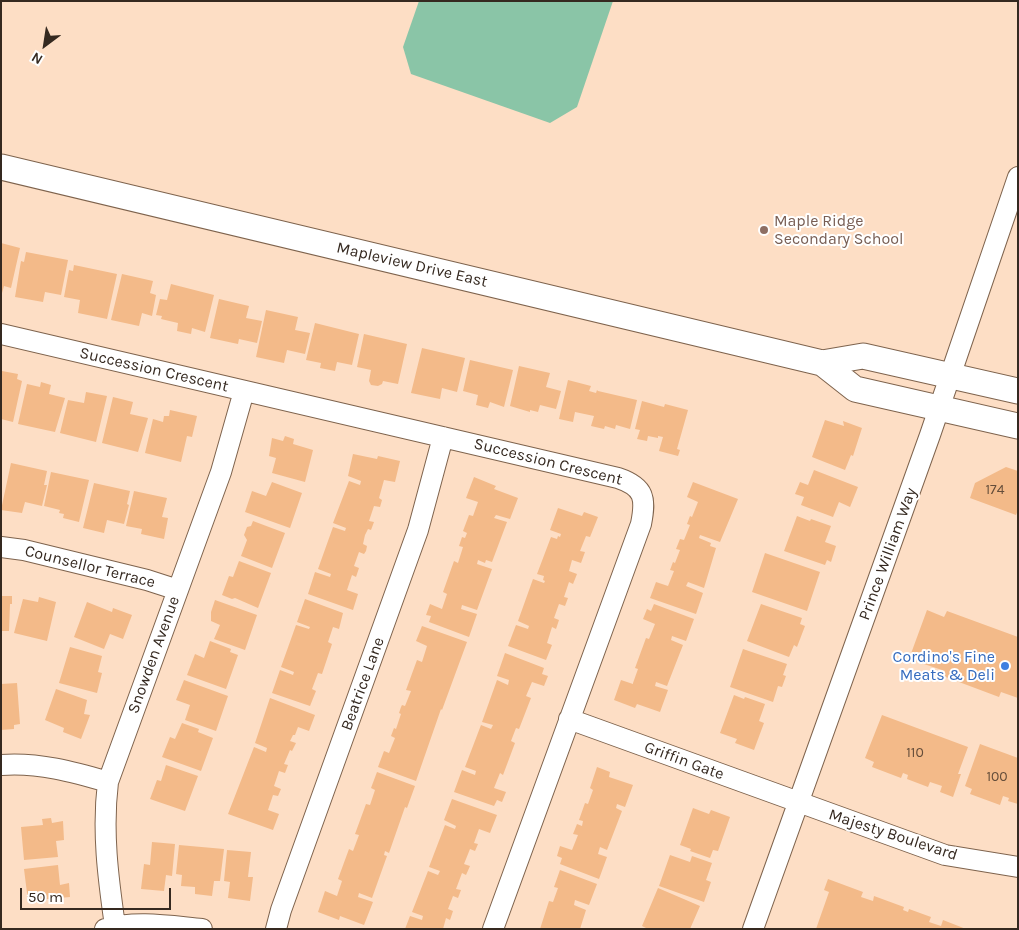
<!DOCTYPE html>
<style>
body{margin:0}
#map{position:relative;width:1019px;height:930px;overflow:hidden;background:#fddec5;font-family:Karla,sans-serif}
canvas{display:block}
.frame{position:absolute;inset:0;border:2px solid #352920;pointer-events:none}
.north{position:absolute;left:20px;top:20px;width:50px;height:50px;-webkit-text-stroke:4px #fff;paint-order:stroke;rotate:211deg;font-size:14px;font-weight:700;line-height:20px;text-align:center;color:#352920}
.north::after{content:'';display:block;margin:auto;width:18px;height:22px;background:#352920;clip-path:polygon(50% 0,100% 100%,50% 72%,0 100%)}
.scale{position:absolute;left:20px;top:888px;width:151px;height:22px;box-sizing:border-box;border:2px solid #352920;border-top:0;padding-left:6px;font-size:15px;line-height:18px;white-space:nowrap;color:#352920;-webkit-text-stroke:4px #fff;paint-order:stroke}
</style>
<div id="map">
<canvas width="1019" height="930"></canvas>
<div class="frame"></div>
<div class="north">N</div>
<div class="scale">50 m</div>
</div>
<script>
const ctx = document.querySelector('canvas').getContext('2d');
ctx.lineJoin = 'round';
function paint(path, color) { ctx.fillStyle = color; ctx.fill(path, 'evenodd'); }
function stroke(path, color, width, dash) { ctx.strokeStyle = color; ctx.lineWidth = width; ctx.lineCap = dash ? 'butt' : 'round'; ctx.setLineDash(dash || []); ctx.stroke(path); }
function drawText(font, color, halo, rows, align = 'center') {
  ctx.font = font + ' Karla,sans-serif'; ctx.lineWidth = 4; ctx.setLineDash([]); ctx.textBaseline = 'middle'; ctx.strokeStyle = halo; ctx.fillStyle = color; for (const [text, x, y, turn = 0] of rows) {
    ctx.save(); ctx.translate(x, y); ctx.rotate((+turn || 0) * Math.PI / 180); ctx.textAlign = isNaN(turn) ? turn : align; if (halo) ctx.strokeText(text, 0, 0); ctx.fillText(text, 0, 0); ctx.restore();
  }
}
const green = new Path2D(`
 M419 1H613L577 107 550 123 411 74 403 47Z`);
const building = new Path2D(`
 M1 243 20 248 11 288 4 286 2 293Z
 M26 252 68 260 61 295 45 292 43 302 15 297 21 261 24 262Z
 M74 265 117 274 107 319 78 313 80 300 64 297 69 270 73 271Z
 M122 274 153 281 150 293 156 295 152 316 142 313 139 326 111 320Z
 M171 284 214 295 205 332 192 328 191 334 177 331 178 323 161 319 162 316 156 315 160 299 167 300Z
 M219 299 249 306 246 318 262 321 257 343 239 339 238 344 210 338Z
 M266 310 298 317 295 330 310 333 305 354 287 350 284 363 256 357Z
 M315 323 359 334 352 365 337 362 335 371 320 368 321 363 306 360Z
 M364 334 407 344 398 384 383 381 382 384 378 386 371 385 369 381 371 370 357 367Z
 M422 348 465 358 457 392 442 388 440 399 411 393Z
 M470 360 513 370 504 407 490 402 488 408 476 405 478 395 463 391Z
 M519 366 550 373 546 387 561 391 556 409 540 405 538 412 530 410V412L510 406Z
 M2 371 18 374 17 379 22 381 13 422 1 419Z
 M568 380 591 386 589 391 596 393 597 390 598 391 637 400 630 429 616 425 615 429 605 426 604 429 591 426 594 416 575 412 573 422 559 419Z
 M41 382 51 385 49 394 65 398 55 432 18 424 27 384 40 387Z
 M86 392 107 396 96 442 60 433 68 400 84 403Z
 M113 397 133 402 130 414 148 418 138 452 102 443Z
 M642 401 664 407 665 404 688 410 677 449 680 450 678 456 659 451 663 437 658 436V438L648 436 647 441 637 439 640 430 635 429Z
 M170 410 197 416 192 437 187 436 181 462 145 453 153 419 163 422 164 416H169Z
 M825 420 844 426 843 421 862 428 853 456 851 455 845 470 812 457Z
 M285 436 294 439 293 444 313 450 305 482 272 473 276 458 269 456 272 438 283 441Z
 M353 454 377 459 378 456 400 461 395 482 384 480 379 498 382 500 380 507 374 506 369 521 374 522 371 530 368 529 365 535 363 544 367 546 366 551 364 554 359 552 354 566 359 568 356 577 352 575 347 590 358 594 353 610 308 594 315 572 330 577 331 574 318 569 333 527 345 531 346 528 333 523 349 481 360 485 361 481 348 476Z
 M11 463 47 471 44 485H47L42 506 25 502 22 513 1 510Z
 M1006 467 1018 471V510L1016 515 970 498 975 483Z
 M814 470 858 487 850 507 839 502 833 517 801 505 804 497 795 494 800 482 808 485Z
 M51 472 89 480 79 522 63 518 64 514 59 513 60 510 44 506Z
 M474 477 496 486 494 489 518 498 510 519 496 515 494 518 507 522 492 562 486 560 485 563 478 560 477 564 492 569 477 610 462 605 461 609 477 614 469 637 429 622 431 616 426 615 430 604 442 609 447 594 443 592 454 561 458 563 463 547 459 546 462 537 465 538 467 533 463 531 469 515 473 516 478 502 466 498Z
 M272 482 302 493 290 528 245 512 252 491 266 496Z
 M693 482 738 499 720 542 700 535 699 538 711 543 710 546 716 548 704 588 688 582 686 586 703 593 696 614 650 598 656 582 668 586 674 571 670 570 673 562 675 563 680 550 676 549 680 539 684 540 690 525 687 524 690 516 692 517 698 502 687 497Z
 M94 483 130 491 127 504 129 505 124 524 107 520 104 533 83 528Z
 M134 491 167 498 162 517 168 518 164 539 141 534 142 529 126 526Z
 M558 508 582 516 584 512 598 517 590 537 586 536 580 551 585 552 581 563 572 560 569 571 577 574 573 584 569 582 564 597 568 598 565 606 559 604 554 618 559 620 556 629 552 627 547 643 552 645 546 660 508 646 516 625 528 629 529 626 518 621 533 579 544 583 545 581 543 580 544 576 537 574 551 537 557 539 558 536 560 537 561 534 550 530Z
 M797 516 810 521 811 519 831 526 825 542 836 546 831 562 827 560 825 565 784 551Z
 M253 521 285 533 272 568 241 556 247 540 244 535 247 527 251 526Z
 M765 553 820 572 807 611 752 592Z
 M239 561 271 573 258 608 235 598 232 599 222 595 229 576 233 577Z
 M1 596H12V604H10L9 631H1Z
 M39 597 56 602 47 641 14 633 23 599 38 602Z
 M305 599 343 613 339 629 333 627 328 642 332 644 322 674 318 673 312 689 316 691 310 706 272 693 280 670 293 675 294 672 281 667 296 625 309 629 310 627 297 622Z
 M215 600 257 615 245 650 214 639 220 625 211 621V612Z
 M87 602 112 612 113 608 132 615 123 639 110 634 104 649 74 637Z
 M654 604 694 619 686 641 672 636 671 640 683 645 667 686 656 682 655 686 668 690 660 712 637 704 635 708 614 700 621 680 633 684V683L638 669 635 668 646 638 649 639 655 624 643 619 647 609 651 611Z
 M761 604 802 618 800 624 805 626 797 647 794 645 789 657 747 641Z
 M927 610 944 617 947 611 1018 637V698L1001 692 999 697 943 676 945 671 909 659Z
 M422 626 467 642 442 710 441 709 416 781 378 767 384 751 389 753 395 738 391 736 394 728 396 729 401 714 399 713 401 707 402 705 405 706 411 691 406 690 417 660 422 662 427 646 416 641Z
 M210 641 231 649 230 652 238 655 226 689 187 675 195 654 204 658Z
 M70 647 102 656 98 672 102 673 97 693 59 683Z
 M743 649 787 664 783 675 786 676 782 687 778 686 773 702 730 687Z
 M505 653 544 668 542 674 548 676 544 686 532 682 526 696 531 698 519 729 516 728 511 741 515 743 503 775 500 773 494 788 506 792 502 802 497 800 494 806 454 792 462 770 475 775 476 771 465 767 481 725 491 729 493 725 482 722 497 680 508 685 509 680 497 676Z
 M184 680 228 696 216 731 185 720 190 705 176 700Z
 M17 683 20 724 14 725V729L1 730V684Z
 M56 689 87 700 84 714 90 715 81 739 63 732 64 728 45 720Z
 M734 695 744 699 745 697 765 704 759 721 764 723 754 750 735 743 737 739 720 733Z
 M270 698 315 715 309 731 298 727 295 735H293L290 741 296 743 292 751 290 750 284 764 288 765 285 773 279 771 274 786 281 789 278 796 273 795 268 810 279 814 273 830 228 814 254 747 266 752 267 748 255 743Z
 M882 715 968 747 958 774H961L953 797 940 792 942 786 930 782 928 787 907 779 908 775 903 773 901 778 872 767 874 762 865 758Z
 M182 723 199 729 198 732 213 738 201 771 162 757 170 737 175 739Z
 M980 744 1018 758V804L1008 801 1009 798 1003 796 1000 805 970 794 972 789 965 786Z
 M166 765 198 776 185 811 150 799 157 780 161 781Z
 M597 767 610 772 609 777 633 785 625 807 617 804 616 808 622 811 607 850 600 847 598 854 607 857 599 879 560 864 562 858 557 856 560 846 572 850 578 835 573 834 577 824 582 826 583 821 579 820 585 803 588 804 593 790 590 788Z
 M377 772 415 786 407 808 405 807 389 853 385 851 384 855 387 856 372 898 359 893 358 897 373 902 364 925 340 916 339 920 318 912 325 891 337 896 342 881 338 879 349 849 353 851 359 835 355 834 366 804 370 805 375 790 371 788Z
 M452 799 497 815 490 833 479 829 474 843 478 844 475 851 470 849 464 864 470 866 466 875 462 873 456 889 461 890 458 898 453 896 448 909 453 911 450 920 446 918 443 929H405L410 916 422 920 423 916 412 912 428 871 438 875 440 871 429 867 445 825 455 829 456 826 444 820Z
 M693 808 709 814 711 810 730 817 718 851 713 850 710 858 690 851 691 849 680 845Z
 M51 818 52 823 63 821 64 840 56 841 58 857 24 860 21 827 43 825 42 819Z
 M152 842 175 844 172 876 166 875 164 891 141 889 144 864 150 865Z
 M179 845 224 849 220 881H214L212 896 195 894V887L181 886 182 875 176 874Z
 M227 850 251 852 248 877H253L250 901 228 898 230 882 224 881Z
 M670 855 690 862 692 856 712 863 706 880 711 882 704 902 659 886Z
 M58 865 60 885 69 883 70 897 59 898V903L50 904 49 899 28 901 24 869Z
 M560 870 597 884 589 905 575 900 574 905 586 910 580 929H540L549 901 553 902 558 888 554 887Z
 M828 879 863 892 861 897 873 901 874 896 904 907 903 910 908 912 909 909 931 917 929 922 941 926 943 920 966 929H816L829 892 824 890Z
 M658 888 700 906 690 929H648L642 926Z`);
const minor = new Path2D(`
 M1 334 618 478C645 487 646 499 641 524L493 929
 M1 547 24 550 147 580 178 590
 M569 719 945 855 1018 867
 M1 765C38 762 74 772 108 782
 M115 926C108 877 102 831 108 782L221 472 244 391
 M105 929C136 920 170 926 202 929
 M276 929 281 910 418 530 443 437
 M753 929 930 435 1018 177`);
const major = new Path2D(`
 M1 167 822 363 863 356 1018 391
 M822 363 855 389 1018 426`);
const markers = [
 [764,230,5,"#8d6e63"],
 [1005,666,5,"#3f7fe0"]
];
const numberNames = [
 ["174",995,490],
 ["110",915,753],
 ["100",997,777]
];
const educationNames = [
 ["Maple Ridge",774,221],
 ["Secondary School",774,239]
];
const streetNames = [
 ["Mapleview Drive East",412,265,13],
 ["Succession Crescent",154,370,13],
 ["Succession Crescent",548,462,14],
 ["Prince William Way",888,554,-70],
 ["Counsellor Terrace",90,567,14],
 ["Snowden Avenue",154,655,-70],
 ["Beatrice Lane",363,684,-70],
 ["Griffin Gate",684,761,20],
 ["Majesty Boulevard",893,835,18]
];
const shopNames = [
 ["Cordino's Fine",995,657],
 ["Meats & Deli",995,675]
];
paint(green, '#8ac5a7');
paint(building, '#f3ba89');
stroke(minor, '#7e634d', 22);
stroke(major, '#7e634d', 27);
stroke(minor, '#fff', 20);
stroke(major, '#fff', 25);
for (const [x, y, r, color] of markers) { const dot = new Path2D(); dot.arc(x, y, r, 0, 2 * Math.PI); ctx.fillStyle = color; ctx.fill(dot); stroke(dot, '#fff', 2); }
drawText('14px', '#644d3a', null, numberNames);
drawText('16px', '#785e54', '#fff', educationNames, 'left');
drawText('16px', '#352920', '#fff', streetNames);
drawText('16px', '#366cbe', '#fff', shopNames, 'right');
</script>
